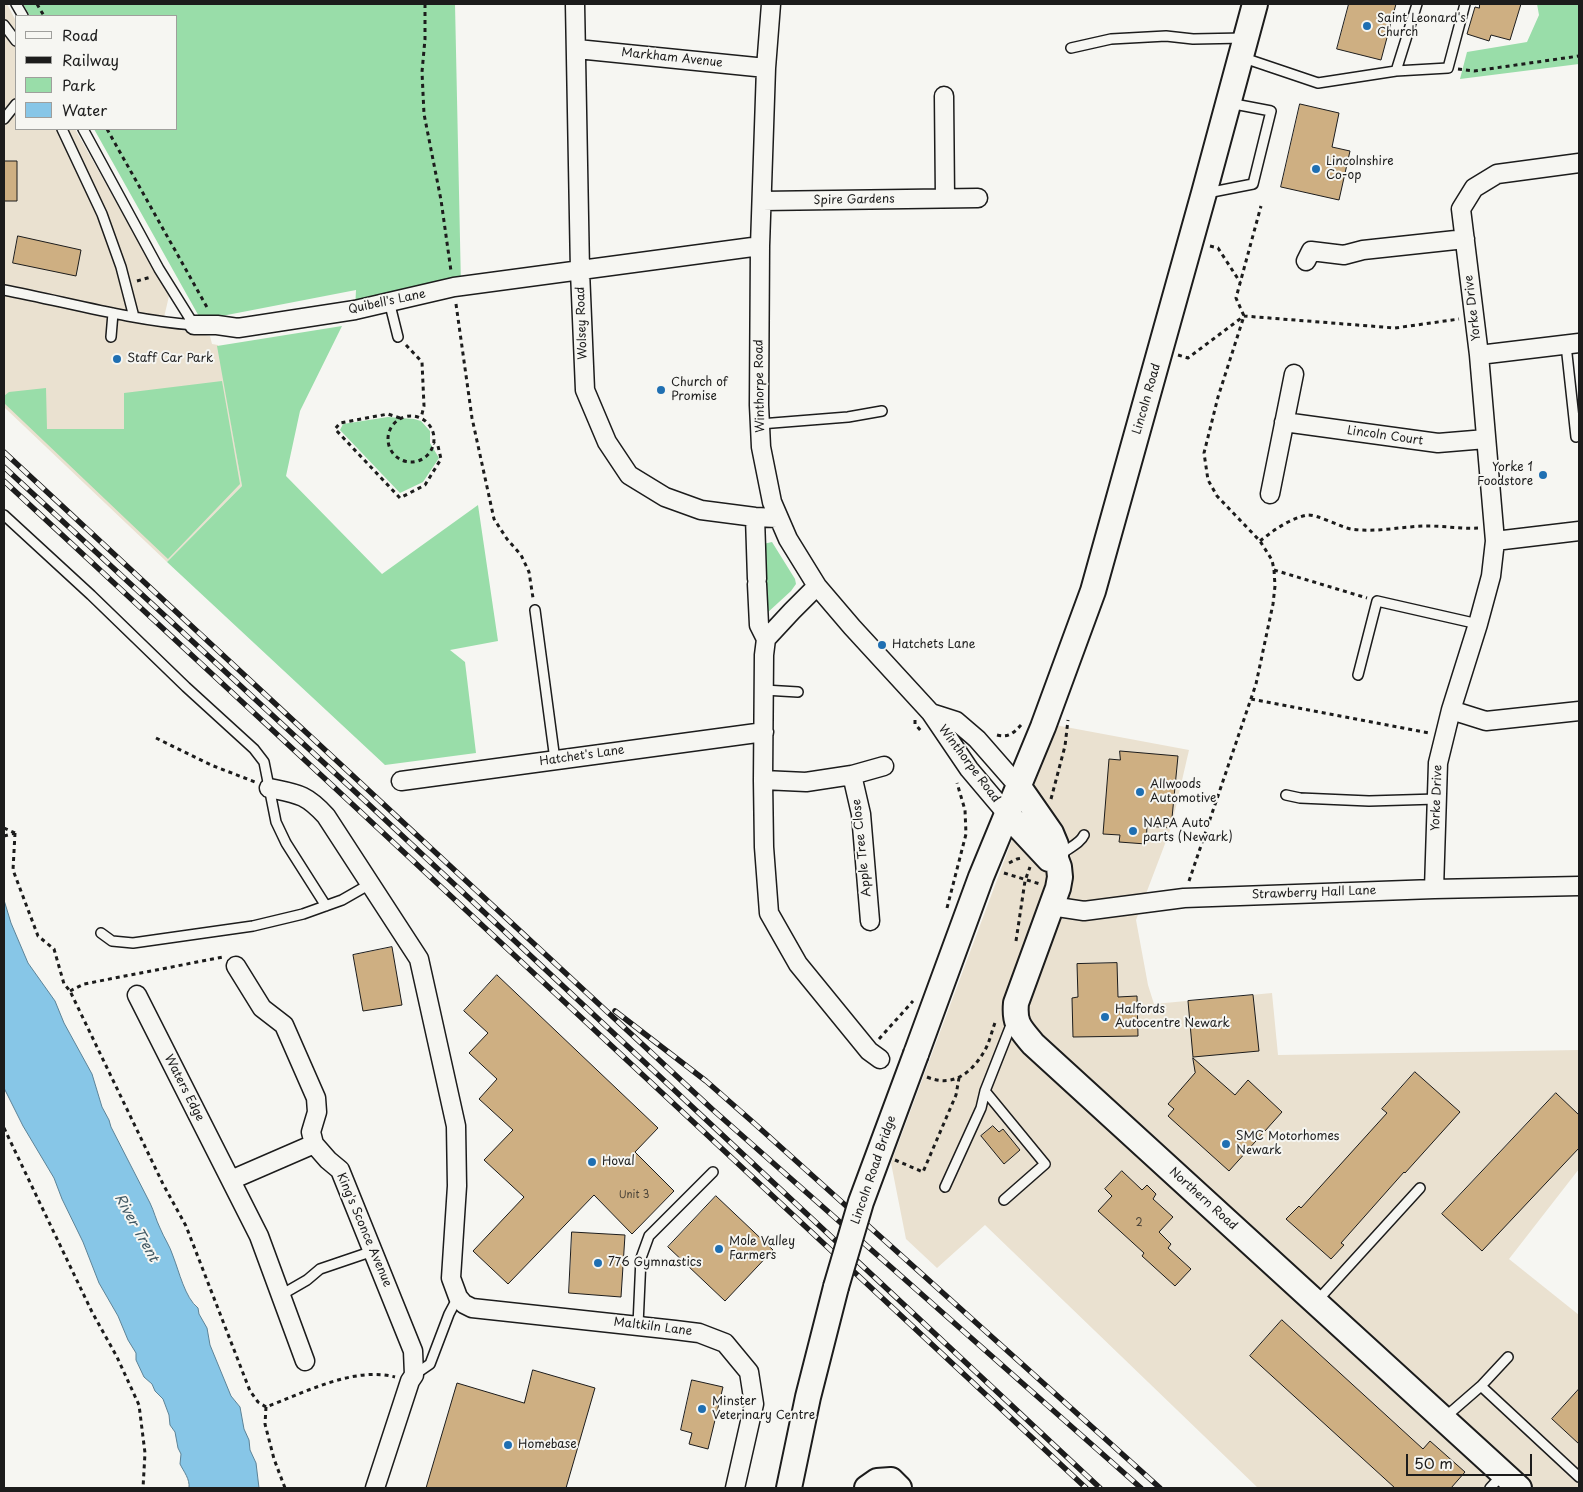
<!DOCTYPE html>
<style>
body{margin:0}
#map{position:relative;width:1583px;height:1492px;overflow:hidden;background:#f6f6f2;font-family:"Playpen Sans",sans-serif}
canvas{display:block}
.frame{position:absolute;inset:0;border:5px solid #1c1c1c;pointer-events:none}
.legend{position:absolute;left:15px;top:15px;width:162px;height:115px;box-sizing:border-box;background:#f6f6f2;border:1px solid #9f9f9c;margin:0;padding:6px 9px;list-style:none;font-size:15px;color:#1c1c1c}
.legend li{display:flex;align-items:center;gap:10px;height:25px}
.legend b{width:25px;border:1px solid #9f9f9c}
.scale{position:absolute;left:1406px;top:1454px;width:126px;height:22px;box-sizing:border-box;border:2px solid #1c1c1c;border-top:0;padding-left:6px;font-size:15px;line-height:18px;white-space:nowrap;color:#1c1c1c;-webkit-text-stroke:4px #f6f6f2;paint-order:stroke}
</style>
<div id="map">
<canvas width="1583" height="1492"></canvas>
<div class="frame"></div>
<ul class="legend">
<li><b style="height:6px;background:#f6f6f2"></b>Road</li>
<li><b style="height:6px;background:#1c1c1c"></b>Railway</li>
<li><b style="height:14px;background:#99dda9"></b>Park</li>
<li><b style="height:14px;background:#87c6e7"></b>Water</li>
</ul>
<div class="scale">50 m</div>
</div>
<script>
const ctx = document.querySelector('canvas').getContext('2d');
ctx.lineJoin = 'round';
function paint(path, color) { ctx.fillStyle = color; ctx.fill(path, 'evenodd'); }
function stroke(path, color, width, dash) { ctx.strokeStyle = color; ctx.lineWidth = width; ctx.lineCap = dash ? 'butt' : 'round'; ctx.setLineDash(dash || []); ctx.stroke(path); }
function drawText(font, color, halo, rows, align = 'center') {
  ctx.font = font + ' "Playpen Sans",sans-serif'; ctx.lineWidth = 4; ctx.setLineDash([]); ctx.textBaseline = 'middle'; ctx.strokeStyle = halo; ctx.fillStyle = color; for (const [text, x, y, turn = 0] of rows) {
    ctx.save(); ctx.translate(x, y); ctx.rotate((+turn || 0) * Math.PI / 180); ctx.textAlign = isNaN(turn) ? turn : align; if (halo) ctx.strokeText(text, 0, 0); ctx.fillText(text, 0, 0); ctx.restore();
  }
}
const built = new Path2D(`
 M4 4H7L16 21V129H75L169 296 162 326 210 336 212 344 218 345 242 486 167 562 4 407Z
 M1055 725 1189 750 1171 828 1136 920 1148 985 1154 1004 1272 993 1278 1055 1579 1050V1169L1509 1259 1579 1315V1488H1258L985 1225 937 1268 906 1239 891 1163Z`);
const green = new Path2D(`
 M23 4H455L461 287 355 310 356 290 201 320 94 129H176V16H30Z
 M1537 4H1579V64L1460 79 1467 52 1527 42 1539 15Z
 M342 326 300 411 286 476 382 574 478 505 498 641 450 650 465 662 476 753 385 765 167 562 242 486 217 346Z
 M222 381 240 484 168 559 4 403V396L9 392 46 388 47 429H124V393Z
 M388 417 414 419 421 421 430 431V443L439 458 423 482 400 493 340 430 343 424Z
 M772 542 795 579 796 584 791 591 766 614 763 544Z`);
const water = new Path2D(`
 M4 900 11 923 28 963 55 1001 64 1023 92 1074 102 1107 109 1120 111 1127C124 1152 137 1178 150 1203 154 1211 156 1220 160 1228 164 1238 170 1246 173 1256 179 1271 185 1298 198 1308L199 1314 207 1328 210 1345 231 1396 240 1407 244 1429 249 1440 250 1450 256 1463 259 1488H189C190 1479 184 1472 180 1464L181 1454 178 1448 175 1432 170 1425 169 1415 163 1399 155 1391 152 1384 144 1377 136 1360V1353L128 1340 118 1316 99 1283 83 1242 62 1199 54 1178 23 1126 4 1088Z`);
const building = new Path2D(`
 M1349 4H1396L1381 60 1337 49Z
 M1480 4H1521L1510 40 1491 35 1489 41 1467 34 1475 7 1479 8Z
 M1300 104 1339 113 1332 147 1350 151 1339 200 1281 187Z
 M4 161H17V201H4Z
 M18 236 81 250 76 276 13 263Z
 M1120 751 1178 756 1171 828 1147 826 1146 844 1119 842 1120 835 1103 834 1109 759 1120 760Z
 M392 947 402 1005 363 1011 353 955Z
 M1117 963 1118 997 1137 996 1138 1036 1073 1037 1072 998 1078 997 1077 964Z
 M497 975 658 1128 635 1152 674 1191 632 1234 594 1195 508 1284 473 1251 524 1197 484 1160 513 1130 479 1099 497 1079 469 1053 488 1033 464 1011Z
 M1253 995 1259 1051 1193 1057 1188 1001Z
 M1193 1058 1235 1095 1248 1080 1282 1112 1229 1171 1168 1116 1174 1109 1168 1104 1195 1073Z
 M1415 1072 1460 1112 1405 1173 1404 1172 1341 1243 1344 1245 1331 1259 1286 1219 1299 1206 1301 1208 1387 1113 1382 1109Z
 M1556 1093 1579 1115V1148L1482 1251 1442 1214Z
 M993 1126 999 1132 1003 1129 1020 1150 1004 1164 981 1136Z
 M1122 1171 1142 1190 1147 1185 1156 1194 1153 1199 1173 1217 1159 1232 1171 1244 1168 1248 1191 1269 1175 1286 1142 1256 1144 1253 1098 1211 1112 1196 1105 1189Z
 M716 1196 773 1250 725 1301 668 1247Z
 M572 1232 625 1235 621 1297 569 1293Z
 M1282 1320 1423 1449 1430 1441 1465 1472 1451 1488H1395L1250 1356Z
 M533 1370 595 1388 566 1488H426L457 1383 524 1403Z
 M692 1380 723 1387 708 1449 689 1444 692 1433 681 1430Z
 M1579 1389V1444L1552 1419Z`);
const path = new Path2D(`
 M37 4 44 16
 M425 4V39L422 72 424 114 441 200 451 271
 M1458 69 1474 71 1579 56
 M107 129 208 309
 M1210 246 1218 248 1240 282
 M137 281 151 277
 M456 304 472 418 494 519 507 539 521 555 529 572 533 598
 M406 345 422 362 424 406 421 418
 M1178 355 1188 358 1244 316 1395 328 1459 319
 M388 439a23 23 0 1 1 46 0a23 23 0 1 1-46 0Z
 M400 418 388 414 340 423 335 429 400 498 425 485 441 459 438 446 434 443
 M1260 541C1274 530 1289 519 1307 515 1317 514 1340 527 1351 529 1376 533 1403 526 1428 526 1445 526 1461 529 1478 528
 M1274 570 1367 598
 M1251 699 1429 733
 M915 720V724L921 731
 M997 735C1008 738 1014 733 1021 725
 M156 738 211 765 255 782
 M1051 799 1065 746 1068 720
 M4 828 15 833
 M15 833 13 870 38 936 54 949 64 984 70 991 163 1184 186 1226 250 1391 258 1402 266 1407C304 1393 354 1366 395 1377
 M4 836 15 833
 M1009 863 1017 859 1022 858
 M1004 873 1040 884
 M1189 881 1256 684 1273 604 1275 586 1274 570 1272 560 1260 541 1217 496 1208 480 1204 453 1218 397 1244 316 1236 298 1261 206
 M947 908 966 834 965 810 957 783
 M1016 941 1025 881 1030 867
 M70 991 84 984 223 957
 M879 1039 913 1001
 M927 1077C953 1088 972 1073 985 1050 990 1041 992 1030 996 1020
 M4 1128 92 1312 117 1357 139 1405 145 1453 143 1488
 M895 1160 923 1172 956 1095 959 1078
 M266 1407 265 1424 274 1459 285 1488`);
const lane = new Path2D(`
 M16 4 23 16
 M4 25 16 41
 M1071 48 1111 39 1166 36 1193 39 1245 38
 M1241 57 1318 83 1396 71 1448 68 1465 4
 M1396 71 1417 4
 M4 119 16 104
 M62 129 102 214 121 267 134 317
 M83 129 159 269 194 325
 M1207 193 1253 184 1271 111 1229 103
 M4 290C67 302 129 320 194 325
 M389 301 398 337
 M111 337 113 313
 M1566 345 1576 437
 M760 424 848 417 882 411
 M4 515 91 595 186 687 254 749 264 762 276 822 286 843 326 906
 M535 610 555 760
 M1358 675 1377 601 1478 624
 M764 690 798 692
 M1286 795 1300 798 1369 801 1437 799
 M1060 855C1068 848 1080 844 1084 835
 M101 933 112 941 133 943 253 926 303 914 342 900 370 884
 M985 1091 1013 1020
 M945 1187 981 1108 985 1091 1045 1164 1004 1200
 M281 1295 307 1280 320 1269 373 1251
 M1316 1302 1420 1188
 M638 1325 641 1258 649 1236 713 1172
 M414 1375 430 1364 449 1314 458 1297
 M1481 1386 1508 1357
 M1443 1419 1481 1386 1579 1477
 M1490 1488 1503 1474`);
const street = new Path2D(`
 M575 4 580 271 585 390 607 442 629 475 665 497 701 510 755 517 777 518
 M771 4 766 68 760 246 759 405 761 447 772 502 788 539 817 586 852 627 931 713 956 721 977 739 1019 787
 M577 49 766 68
 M944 96 945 198
 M762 201 978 198
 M1306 261 1311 251 1344 255 1363 250 1465 239
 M194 325H217L238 328 355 310 454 287 760 246
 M1479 355 1579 343
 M1284 422 1438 443 1486 439
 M1270 494 1294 374
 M755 517 757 579
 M1495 541 1579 531
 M757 584 759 625 766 639 764 655 763 780 764 847 769 913 798 964 869 1051 880 1059
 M766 639 792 611 817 586
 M1451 710 1486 721 1579 711
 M931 713 969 769 1007 814
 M852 775 884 766
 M763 780 806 782 852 775 861 814 870 921
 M401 781 764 732
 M269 788C298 794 306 794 326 816L419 959 456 1126 457 1186 451 1278 458 1297 464 1304 472 1308 675 1330 699 1333 725 1343 749 1372 754 1404 735 1488
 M1434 889 1438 763 1451 710 1478 624 1491 576 1495 541 1479 355 1461 209 1474 188 1497 174 1579 163
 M1051 906 1084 911 1184 898 1434 889 1579 886
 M236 966 262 1008 284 1025 316 1098 317 1112 311 1132 314 1144 328 1160 340 1170 413 1351 414 1375 410 1381 375 1488
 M137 995 259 1236 305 1361
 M231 1180 314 1144`);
const secondary = new Path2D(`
 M1019 787 1051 833 1056 845V859L1059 867 1060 877 1058 888 1016 1003C1014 1024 1020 1028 1033 1044L1519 1488
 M1007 814 1049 859H1056
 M916 1054 981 877 1043 727 1093 591 1204 193 1255 4
 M789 1488 808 1397 836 1287
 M867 1488 877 1481 891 1480 899 1488`);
const rail = new Path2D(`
 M4 452 712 1109 1141 1488
 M4 467 363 799 1100 1488
 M4 481 336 789 1086 1488
 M615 1011 706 1081 755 1124 1160 1488`);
const secondaryBridge = new Path2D(`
 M836 1287 861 1202 916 1054`);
const markers = [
 [1367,26,5,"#1f6fb2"],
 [1316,169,5,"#1f6fb2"],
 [117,359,5,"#1f6fb2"],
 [661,390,5,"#1f6fb2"],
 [1543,475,5,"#1f6fb2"],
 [882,645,5,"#1f6fb2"],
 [1140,792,5,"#1f6fb2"],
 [1133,831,5,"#1f6fb2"],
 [1105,1017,5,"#1f6fb2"],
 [1226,1144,5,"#1f6fb2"],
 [592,1162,5,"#1f6fb2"],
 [719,1249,5,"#1f6fb2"],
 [598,1263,5,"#1f6fb2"],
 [702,1409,5,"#1f6fb2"],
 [508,1445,5,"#1f6fb2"]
];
const numberNames = [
 ["Unit 3",634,1195],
 ["2",1139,1223]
];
const poiNames = [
 ["Saint Leonard's",1377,19],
 ["Church",1377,33],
 ["Lincolnshire",1326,162],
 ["Co-op",1326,176],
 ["Staff Car Park",127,359],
 ["Church of",671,383],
 ["Promise",671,397],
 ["Yorke 1",1533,468,"right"],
 ["Foodstore",1533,482,"right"],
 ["Hatchets Lane",892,645],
 ["Allwoods",1150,785],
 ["Automotive",1150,799],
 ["NAPA Auto",1143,824],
 ["parts (Newark)",1143,838],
 ["Halfords",1115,1010],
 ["Autocentre Newark",1115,1024],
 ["SMC Motorhomes",1236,1137],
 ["Newark",1236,1151],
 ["Hoval",602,1162],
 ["Mole Valley",729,1242],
 ["Farmers",729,1256],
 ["776 Gymnastics",608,1263],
 ["Minster",712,1402],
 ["Veterinary Centre",712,1416],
 ["Homebase",518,1445]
];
const streetNames = [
 ["Markham Avenue",672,58,6],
 ["Spire Gardens",854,200,-1],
 ["Quibell's Lane",387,302,-12],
 ["Yorke Drive",1473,308,-97],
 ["Wolsey Road",582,323,-92],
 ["Winthorpe Road",760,386,-91],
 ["Lincoln Road",1147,399,-74],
 ["Lincoln Court",1385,436,8],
 ["Hatchet's Lane",582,756,-8],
 ["Winthorpe Road",969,764,53],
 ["Yorke Drive",1437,798,-88],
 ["Apple Tree Close",862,848,-96],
 ["Strawberry Hall Lane",1314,893,-2],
 ["Waters Edge",184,1088,63],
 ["Lincoln Road Bridge",874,1170,-71],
 ["Northern Road",1203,1199,42],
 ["King's Sconce Avenue",364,1230,67],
 ["Maltkiln Lane",653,1327,7]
];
const waterNames = [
 ["River Trent",136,1228,61]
];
paint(built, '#eae1d0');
paint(green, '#99dda9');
paint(water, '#87c6e7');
stroke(water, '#5c8296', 1);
paint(building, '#ceaf82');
stroke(building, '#1c1c1c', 1);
stroke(lane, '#1c1c1c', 12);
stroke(street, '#1c1c1c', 21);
stroke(secondary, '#1c1c1c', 28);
stroke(path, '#1c1c1c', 3, [4, 4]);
stroke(lane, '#f6f6f2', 9);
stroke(street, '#f6f6f2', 18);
stroke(secondary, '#f6f6f2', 24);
stroke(rail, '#1c1c1c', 5.5);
stroke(rail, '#f6f6f2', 4, [11]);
stroke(secondaryBridge, '#1c1c1c', 28, []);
stroke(secondaryBridge, '#f6f6f2', 24);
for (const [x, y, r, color] of markers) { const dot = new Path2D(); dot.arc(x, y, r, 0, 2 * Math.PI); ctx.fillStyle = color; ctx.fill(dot); stroke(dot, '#f6f6f2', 2); }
drawText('10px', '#484136', null, numberNames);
drawText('12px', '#1c1c1c', '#f6f6f2', poiNames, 'left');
drawText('12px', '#1c1c1c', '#f6f6f2', streetNames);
drawText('italic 14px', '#415863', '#f6f6f2', waterNames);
</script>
